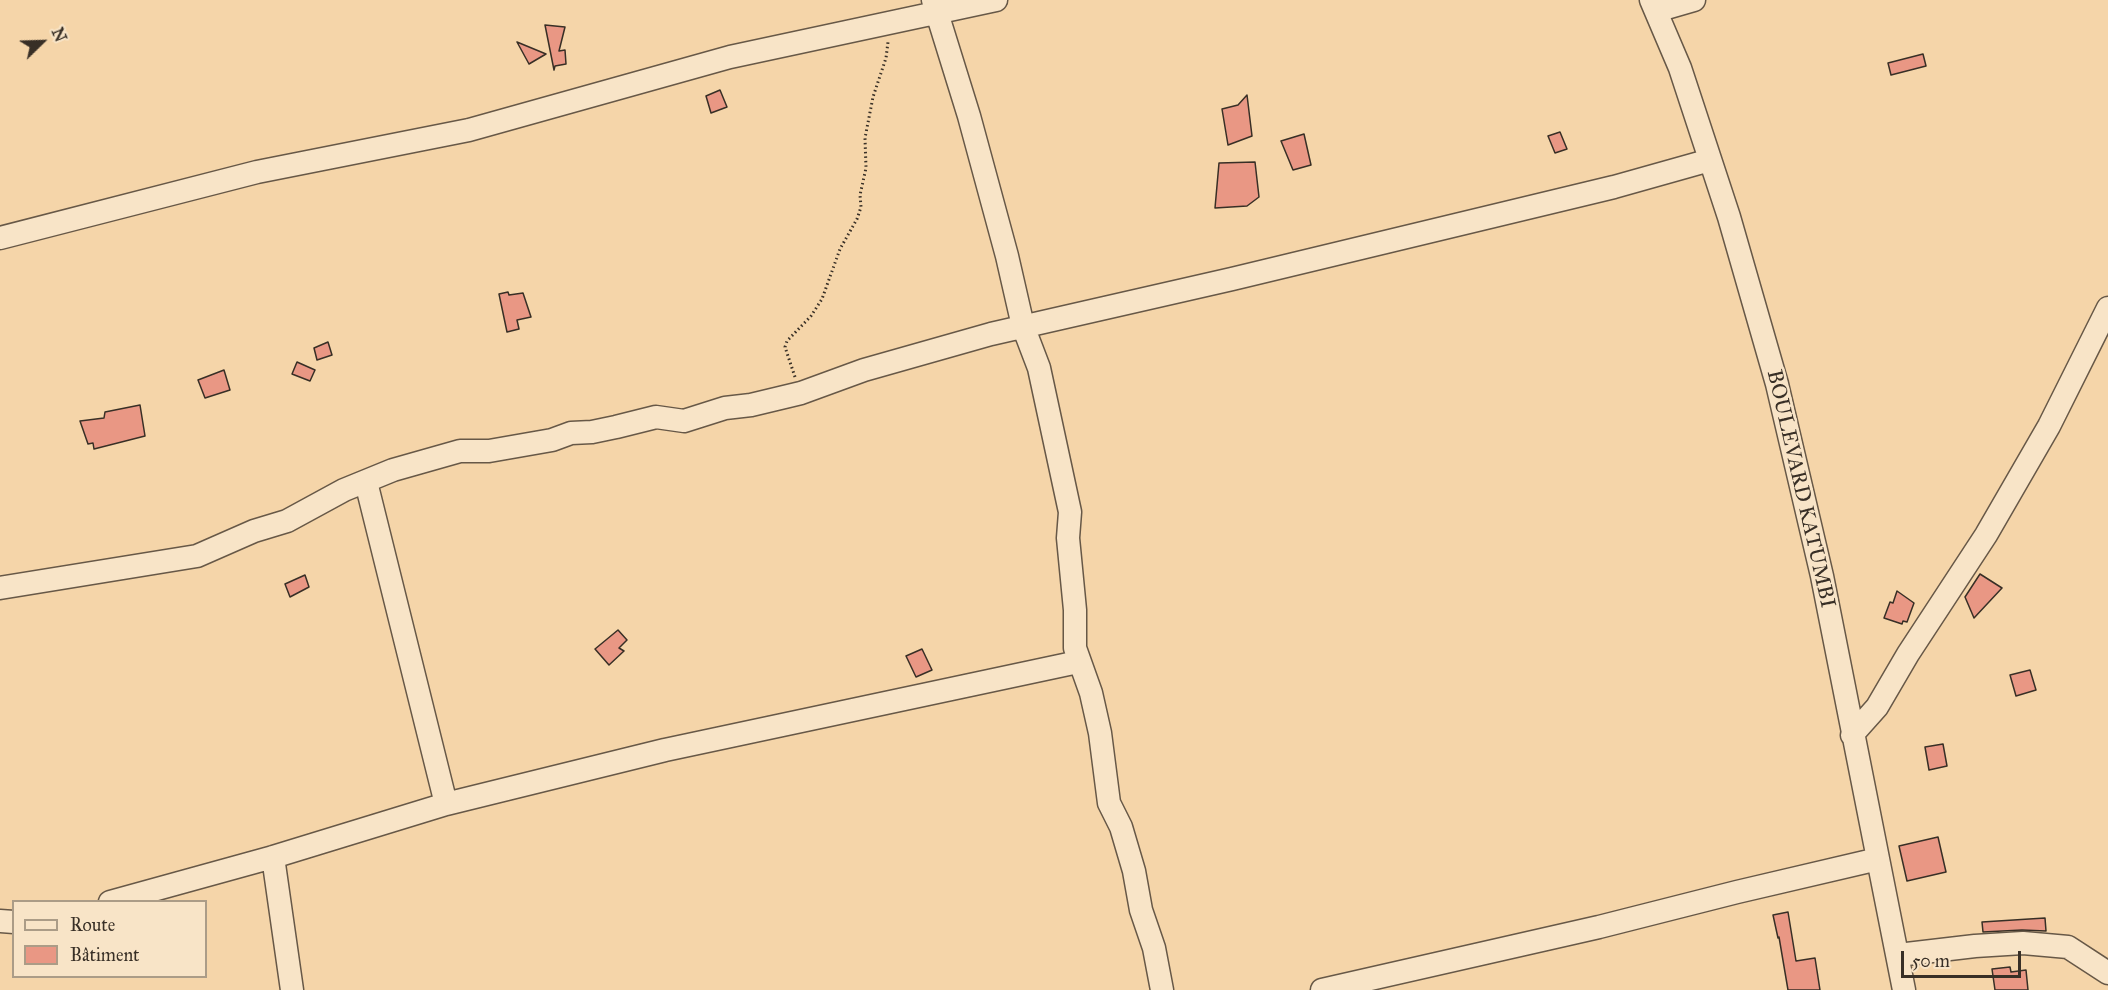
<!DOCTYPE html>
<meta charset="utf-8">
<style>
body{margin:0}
#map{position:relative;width:2108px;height:990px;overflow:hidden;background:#f5d5a9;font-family:"IM FELL Great Primer",serif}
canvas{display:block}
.legend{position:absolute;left:12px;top:900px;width:195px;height:78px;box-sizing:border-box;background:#f8e4c7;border:2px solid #ab9c87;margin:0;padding:8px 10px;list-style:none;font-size:18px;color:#382f26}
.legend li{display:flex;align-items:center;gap:12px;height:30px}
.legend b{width:30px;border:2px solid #ab9c87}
.north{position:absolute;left:12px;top:12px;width:60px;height:60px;-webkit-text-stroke:4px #f8e4c7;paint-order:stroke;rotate:67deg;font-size:16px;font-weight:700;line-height:24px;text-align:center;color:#382f26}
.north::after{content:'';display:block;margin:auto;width:21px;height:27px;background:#382f26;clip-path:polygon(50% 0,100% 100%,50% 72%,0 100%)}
.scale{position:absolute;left:1901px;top:951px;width:120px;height:27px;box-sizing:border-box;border:3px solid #382f26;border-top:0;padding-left:8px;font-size:18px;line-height:21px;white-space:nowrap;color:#382f26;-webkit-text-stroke:4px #f8e4c7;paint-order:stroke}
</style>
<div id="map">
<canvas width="2108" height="990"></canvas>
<ul class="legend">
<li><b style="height:8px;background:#f8e4c7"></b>Route</li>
<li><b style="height:16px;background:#e99784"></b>Bâtiment</li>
</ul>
<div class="north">N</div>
<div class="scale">50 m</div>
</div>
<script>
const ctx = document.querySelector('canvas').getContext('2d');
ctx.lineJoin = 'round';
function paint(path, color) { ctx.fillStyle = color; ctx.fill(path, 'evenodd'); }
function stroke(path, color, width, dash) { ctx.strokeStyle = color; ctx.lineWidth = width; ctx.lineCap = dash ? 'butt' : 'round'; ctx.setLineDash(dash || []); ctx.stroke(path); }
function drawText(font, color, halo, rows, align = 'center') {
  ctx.font = font + ' "IM FELL Great Primer",serif'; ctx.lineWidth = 5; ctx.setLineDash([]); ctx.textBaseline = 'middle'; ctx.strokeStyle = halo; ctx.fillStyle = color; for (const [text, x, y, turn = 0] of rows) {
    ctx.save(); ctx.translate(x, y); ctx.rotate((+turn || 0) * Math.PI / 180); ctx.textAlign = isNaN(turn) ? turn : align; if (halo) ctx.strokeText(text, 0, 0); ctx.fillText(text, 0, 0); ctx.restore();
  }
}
const building = new Path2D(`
 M545 25 565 27 559 51 565 50 566 64 555 66 554 70Z
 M517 42 546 54 529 64Z
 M1923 54 1926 66 1891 75 1888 63Z
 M720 90 727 107 711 113 706 96Z
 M1247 95 1252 136 1228 145 1222 109 1238 105Z
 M1560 132 1567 149 1555 153 1548 136Z
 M1304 134 1311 165 1293 170 1281 141Z
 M1255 162 1259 197 1247 206 1215 208 1219 163Z
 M508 292 509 295 523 293 531 317 517 320 519 329 507 332 499 294Z
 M328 342 332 355 317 360 314 348Z
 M297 362 315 370 310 381 292 374Z
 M224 370 230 390 205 398 198 380Z
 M140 405 145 436 94 449 93 443 88 444 80 421 104 418 105 412Z
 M1980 574 2002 588 1974 618 1965 597Z
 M305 575 309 587 290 597 285 584Z
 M1897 591 1914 603 1907 622 1903 621 1902 624 1884 618 1890 602 1893 603Z
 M618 630 627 640 619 648 624 651 609 665 595 649Z
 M922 649 932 670 916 677 906 656Z
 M2030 670 2036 690 2016 696 2010 675Z
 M1943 744 1947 766 1929 770 1925 747Z
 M1938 837 1946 872 1907 881 1899 846Z
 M1788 912 1796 961 1815 958 1820 990H1788L1779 937 1778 938 1773 915Z
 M2045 918 2046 931 2022 930 1983 932 1982 922Z
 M2010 967 2011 972 2026 970 2028 990H1995L1992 969Z`);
const path = new Path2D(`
 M795 377 785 347 787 341 811 316 822 299 840 249 857 219 861 207 860 195 866 168 865 138 873 97 886 58 888 42`);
const minor = new Path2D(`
 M933 0 969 116 1007 256 1023 326 1039 368 1070 512 1068 538 1075 610V648L1091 693 1100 733 1109 803 1121 827 1134 871 1141 910 1154 948 1162 990
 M1651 0 1680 68 1729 217 1777 384 1822 576 1904 990
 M1656 11 1694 0
 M0 238 257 172 469 130 730 57 996 0
 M366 482 446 804
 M0 588 197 556 254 531 287 521 344 490 393 470 460 451H489L552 440 571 433 592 432 616 427 656 417 684 421 725 408 751 405 801 393 864 370 991 334 1232 279 1614 187 1710 160
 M1852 735 1877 707 1908 654 1986 535 2049 426 2108 308
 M273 857 292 990
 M110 902 273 857 446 804 665 750 1078 662
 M0 921 14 922
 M1898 955 1975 946 2023 943 2068 947 2108 973
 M1322 990 1599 927 1737 892 1878 859`);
const streetNames = [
 ["BOULEVARD KATUMBI",1800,489,77]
];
paint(building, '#e99784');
stroke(building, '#382f26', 1.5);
stroke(minor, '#675847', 25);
stroke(path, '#382f26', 3, [1.5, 3]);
stroke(minor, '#f8e4c7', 22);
drawText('21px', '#382f26', '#f8e4c7', streetNames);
</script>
